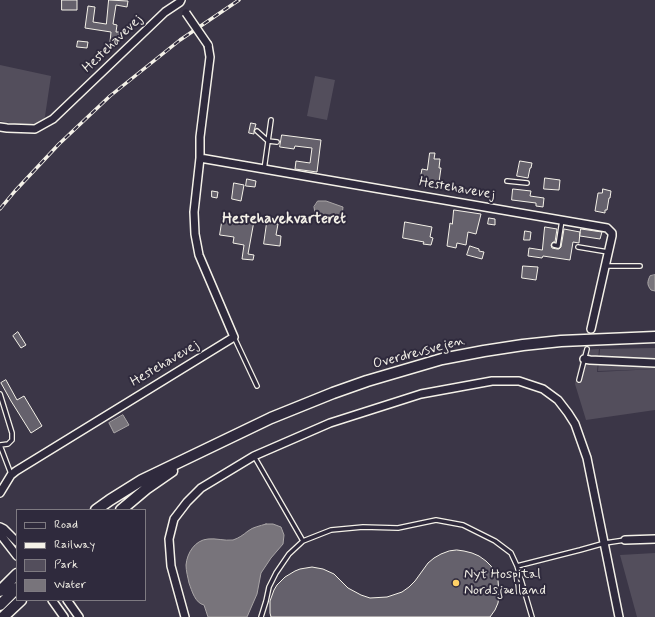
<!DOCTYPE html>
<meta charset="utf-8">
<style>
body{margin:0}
#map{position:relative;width:655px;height:617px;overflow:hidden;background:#3b3647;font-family:Mynerve,sans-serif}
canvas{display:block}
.legend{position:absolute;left:16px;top:509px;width:130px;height:92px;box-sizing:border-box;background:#2f2a3d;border:1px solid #7e7a81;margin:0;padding:5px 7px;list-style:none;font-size:12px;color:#f4f1e8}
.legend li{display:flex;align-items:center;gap:8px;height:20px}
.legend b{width:20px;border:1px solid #7e7a81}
</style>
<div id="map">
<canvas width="655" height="617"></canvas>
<ul class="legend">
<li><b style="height:5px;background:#2f2a3d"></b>Road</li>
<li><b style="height:5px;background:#f4f1e8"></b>Railway</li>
<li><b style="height:11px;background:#534e5c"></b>Park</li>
<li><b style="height:11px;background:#78747b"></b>Water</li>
</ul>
</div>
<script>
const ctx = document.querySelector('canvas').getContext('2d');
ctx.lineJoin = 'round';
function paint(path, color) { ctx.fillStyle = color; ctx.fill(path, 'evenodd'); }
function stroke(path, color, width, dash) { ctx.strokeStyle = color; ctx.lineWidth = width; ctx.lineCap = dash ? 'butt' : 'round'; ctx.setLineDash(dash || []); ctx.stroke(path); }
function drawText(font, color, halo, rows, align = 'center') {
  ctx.font = font + ' Mynerve,sans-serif'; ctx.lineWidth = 4; ctx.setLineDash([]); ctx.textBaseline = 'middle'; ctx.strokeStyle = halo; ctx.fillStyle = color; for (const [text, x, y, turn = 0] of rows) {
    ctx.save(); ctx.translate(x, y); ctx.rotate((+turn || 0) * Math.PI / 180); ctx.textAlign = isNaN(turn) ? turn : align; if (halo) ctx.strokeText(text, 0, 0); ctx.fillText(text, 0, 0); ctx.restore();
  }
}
const green = new Path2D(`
 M0 65 51 76 44 123 20 125 0 121Z
 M315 76 335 80 327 120 307 116Z
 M655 348V369L598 371 600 349Z
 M599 349 597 372 655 369V410L586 420 575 384 582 350Z
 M655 553V617H637L620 555Z`);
const water = new Path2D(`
 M318 201H326L343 207 342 216C336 221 331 218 324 216L322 217 321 216 315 213 314 207Z
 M655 275V291L651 290C647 285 647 282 650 276Z
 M123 415 129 425 114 433 109 423Z
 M266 524H273L281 527 284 535 283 544 271 558 261 573 257 594 247 617H208L204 605C195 603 192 591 189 583 188 578 186 571 186 565 187 553 195 540 208 539 216 538 224 541 233 540 239 538 243 535 248 531 253 527 260 526 266 524Z`);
const building = new Path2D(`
 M62 0H77V10H62Z
 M109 0 128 1 127 7 116 5 113 24 117 25 116 32H119V38H115V43L110 42 111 32 85 28 88 6 95 7 93 22 106 24Z
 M78 41 88 42 87 48 77 47Z
 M251 123 256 124 254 131V134L249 133Z
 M282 135 321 140 317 172 295 169 296 161 310 163 312 148 295 146 294 149 280 147Z
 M430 153H435L434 159H440L439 168H441L439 182 420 179 422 169 427 170Z
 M520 161 532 163 531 168H530L528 178 517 176Z
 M545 178 560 180 559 190 544 189Z
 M247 179 256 181 255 187 246 186Z
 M234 183 244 185 241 201 232 199Z
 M513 189 531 191 530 196 544 198 543 207 536 206V203L512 200Z
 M603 189 611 191 610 198H609L607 210H605V213L595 211 598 193H602Z
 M212 191 218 192 217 198 212 197Z
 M454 210 481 214 476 234 468 232 466 245 457 243 456 248 447 246 450 223 452 224Z
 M223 216 254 221 248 254 254 255 253 260 242 259 244 245 233 243 234 237 220 235Z
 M489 218 495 219V225L488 224Z
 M405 222 432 227 430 237 433 238 431 245 423 244 424 242 403 238Z
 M267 223 278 224 276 235 281 236 280 246 264 244Z
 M545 227 557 229 555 242H553L551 245 552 248 557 249H559L561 247 564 229 580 232 579 243 573 242 570 260 543 256 542 258 528 256 529 248 542 250Z
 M581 229 602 232 600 239 580 236Z
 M525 231 531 232 530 240H524Z
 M470 246 479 249V251L484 252 482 259 467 255Z
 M523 266 538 267 536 280 522 278Z
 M18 332 26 345 21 348 13 336Z
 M6 380 17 400 24 396 42 426 31 433 11 401 1 383Z
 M457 550 464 551 472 553 479 556 486 561 491 566 495 573 498 580 499 595 498 603 495 610 490 617H271L270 613V601L274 590 277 585 285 577 295 571 300 569 312 567 323 569 334 574 348 588 361 595 370 598 387 597 402 592 409 587 415 581 428 563 434 558 441 554 449 551Z`);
const lane = new Path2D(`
 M257 131 268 141 277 142
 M264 170 271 120
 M507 181 527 183
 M554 245 558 246 562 220
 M578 247 608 252
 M605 266H640
 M234 337 257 386
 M579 380 587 349
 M0 394 12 433V440L8 444 0 445
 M0 445 11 474
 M254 456 303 541 331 530 363 527 398 528 436 520 463 525 495 541 511 553 517 566 580 550 605 543 625 540
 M517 566 532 617
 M261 617 266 601 269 587 276 573 289 554 303 541`);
const street = new Path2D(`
 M208 45 210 57 200 137V158L607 228 612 233V236L591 329
 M0 127 7 128 35 129 53 119 165 12 180 2 181 0
 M584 359 590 360 655 363
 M0 493 11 475 16 471 234 337 199 255 195 234 194 212 200 158
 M0 527 4 529 17 542
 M0 534 17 556
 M625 540 655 539
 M52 600 64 617
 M67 600 79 617
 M185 617 171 566 169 539 174 519 187 502 201 488 254 456 330 423 421 394 492 381H519L543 389 558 400 568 413 575 424 587 458 619 617`);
const primary = new Path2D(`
 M96 510 110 500 142 480 271 418 333 393 367 381 442 359 484 351 523 345 561 341 655 337
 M121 510 146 489 172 471
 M0 591 17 574
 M0 605 17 588
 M3 617 21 600`);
const rail = new Path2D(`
 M0 209 15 191 59 144 110 96 180 40 239 0`);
const streetBridge = new Path2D(`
 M186 13 208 45`);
const markers = [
 [456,583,4,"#ffd166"]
];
const streetNames = [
 ["Hestehavevej",113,44,-44],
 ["Hestehavevej",457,189,10],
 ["Overdrevsvejen",419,353,-15],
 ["Hestehavevej",165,364,-31]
];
const poiNames = [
 ["Nyt Hospital",464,575],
 ["Nordsjælland",464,591]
];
const neighbourhoodNames = [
 ["Hestehavekvarteret",284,220]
];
paint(green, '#534e5c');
paint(water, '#78747b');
stroke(water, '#aaa6a7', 1);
paint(building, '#65616c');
stroke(building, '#f4f1e8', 1);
stroke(lane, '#f4f1e8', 6);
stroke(street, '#f4f1e8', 10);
stroke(primary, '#f4f1e8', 13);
stroke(lane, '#2f2a3d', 3.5);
stroke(street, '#2f2a3d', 7);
stroke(primary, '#2f2a3d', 10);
stroke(rail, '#f4f1e8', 3.5);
stroke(rail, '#2f2a3d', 2, [6]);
stroke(streetBridge, '#f4f1e8', 10, []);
stroke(streetBridge, '#2f2a3d', 7);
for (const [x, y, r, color] of markers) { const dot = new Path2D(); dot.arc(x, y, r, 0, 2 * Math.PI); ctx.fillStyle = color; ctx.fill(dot); stroke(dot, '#2f2a3d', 1.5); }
drawText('14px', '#f4f1e8', '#2f2a3d', streetNames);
drawText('14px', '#f4f1e8', '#2f2a3d', poiNames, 'left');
drawText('bold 15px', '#f4f1e8', '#2f2a3d', neighbourhoodNames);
</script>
